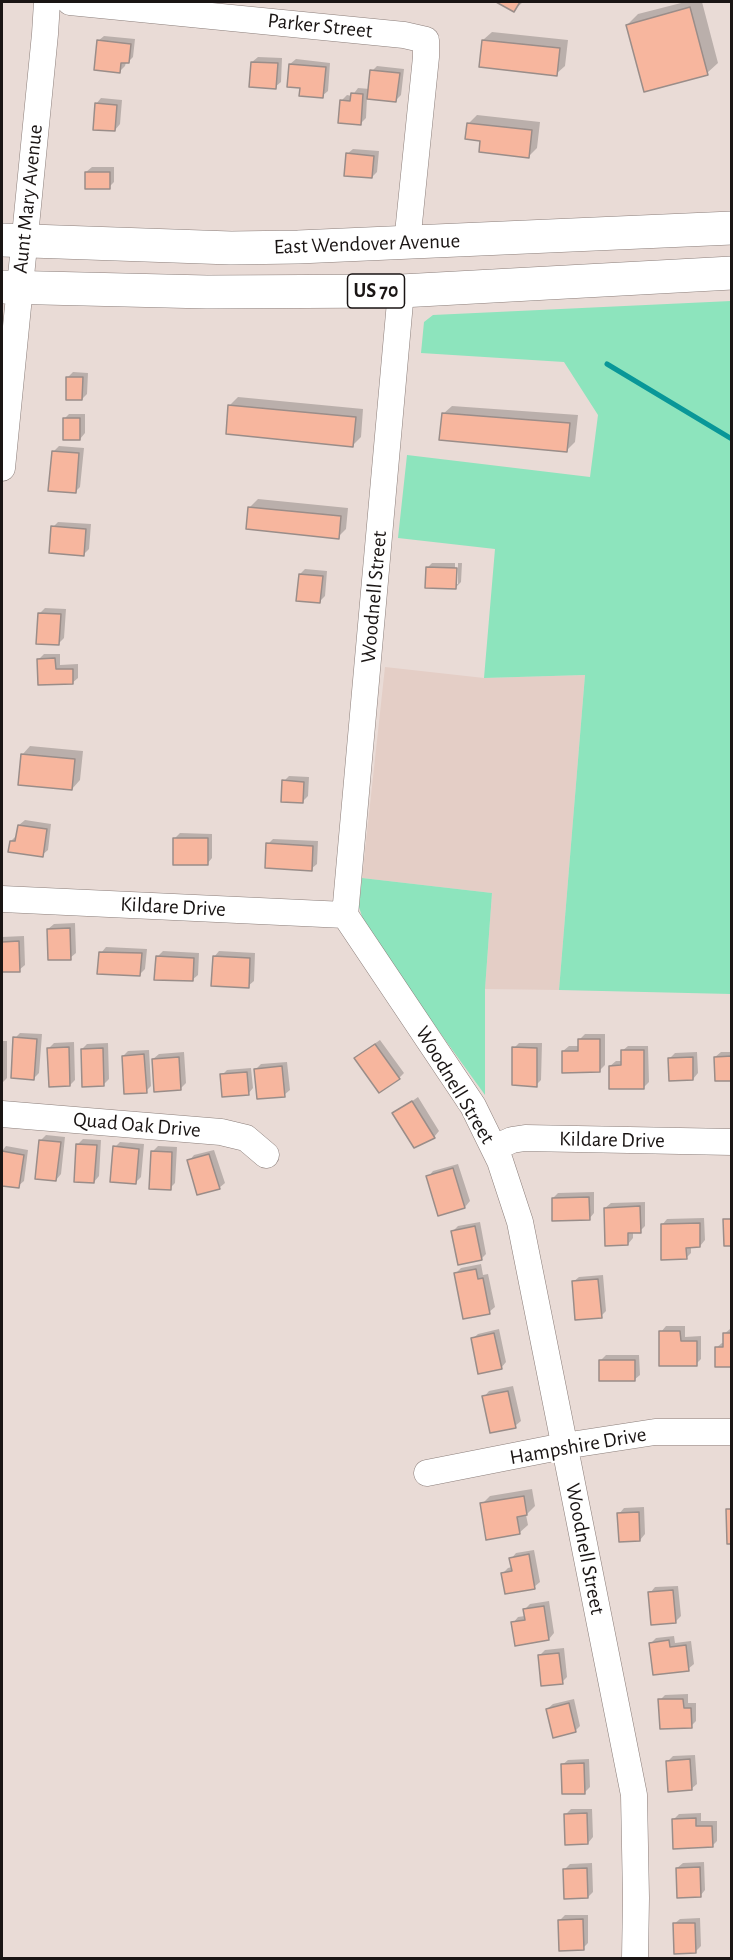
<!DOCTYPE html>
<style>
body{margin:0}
#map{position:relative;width:733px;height:1960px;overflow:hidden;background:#e9dbd6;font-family:"Alegreya Sans",sans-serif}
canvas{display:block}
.frame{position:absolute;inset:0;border:3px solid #1a1514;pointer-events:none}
</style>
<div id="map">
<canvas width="733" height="1960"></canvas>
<div class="frame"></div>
</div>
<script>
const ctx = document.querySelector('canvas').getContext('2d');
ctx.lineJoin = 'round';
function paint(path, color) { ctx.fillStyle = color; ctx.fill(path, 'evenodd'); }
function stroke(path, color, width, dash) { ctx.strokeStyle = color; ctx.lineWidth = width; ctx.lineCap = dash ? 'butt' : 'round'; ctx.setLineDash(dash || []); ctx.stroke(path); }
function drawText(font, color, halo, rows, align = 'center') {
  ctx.font = font + ' "Alegreya Sans",sans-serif'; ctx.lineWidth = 4.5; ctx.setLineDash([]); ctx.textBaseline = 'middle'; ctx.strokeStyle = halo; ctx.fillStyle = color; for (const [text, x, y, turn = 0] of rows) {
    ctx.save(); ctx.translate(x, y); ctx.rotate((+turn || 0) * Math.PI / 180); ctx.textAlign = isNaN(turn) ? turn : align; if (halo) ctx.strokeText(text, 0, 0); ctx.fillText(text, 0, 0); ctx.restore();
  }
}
const built = new Path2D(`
 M385 667 484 678 585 675 559 990 485 989 492 893 362 878Z`);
const green = new Path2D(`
 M731 301V994L559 990 585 675 484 678 495 549 398 538 407 455 590 477 598 415 564 362 421 353 424 322 433 315Z
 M362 878 492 893 485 989V1095L367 932 359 907Z`);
const shadow = new Path2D(`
 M499 2H523L514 10Z
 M685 2H702L718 63 707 73 627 25 638 14Z
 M492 32 568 40 565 66 556 74 483 40Z
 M104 36 135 39 133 57 128 62H126L125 66 120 71 98 41Z
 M258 57 282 58 281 82 275 87 252 62Z
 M296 59 330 63 328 91 322 96 301 87 290 64Z
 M377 66 404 69 401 95 395 101 367 97 366 118 360 124 342 100 347 95 352 96 358 88 370 89 372 71Z
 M101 98 122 100 120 124 115 130 96 104Z
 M477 115 540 122 537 148 529 156 482 139 468 124Z
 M353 149 379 151 377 172 372 177 347 154Z
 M92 167H114V182L109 187 86 172Z
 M73 372 88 373 87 394 82 399 68 377Z
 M238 397 363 409 361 437 353 445 230 405Z
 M452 406 578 415 575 442 567 450 443 414Z
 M69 414H85V433L80 439 64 419Z
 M59 446 84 448 80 487 75 492 53 452Z
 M258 499 348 508 346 529 338 537 250 507Z
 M58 522 91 524 89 549 84 554 53 527Z
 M432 563H455V584H458V563H462L461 582 456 587 427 568Z
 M305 569 327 571 325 596 320 601 300 574Z
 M45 608 66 609 64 638 58 644 40 613Z
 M44 654H60V665L78 664V678L72 683 39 659Z
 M30 746 83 751 80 780 72 789 22 755Z
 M289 776 309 777 308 796 302 802 284 781Z
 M25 820 51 824 48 850 42 855 11 841 16 836 19 825Z
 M180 833 212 834V858L207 864 174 839Z
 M273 839 318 841 317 864 311 869 268 844Z
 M75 923 76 953 70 958 48 929 54 924Z
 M24 936 25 965 19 970 2 971V937Z
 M106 947 147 949 145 969 140 974 101 953Z
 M163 951 199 953 198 975 192 980 157 957Z
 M219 951 255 953 254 981 248 986 214 957Z
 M20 1033 42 1034 39 1073 34 1078 15 1038Z
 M585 1034H605V1065L599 1071 563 1051 569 1046H580V1039Z
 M380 1040 404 1073 399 1078 361 1053Z
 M2 1041H7V1078L2 1083Z
 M74 1042 75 1080 70 1085 49 1048 54 1043Z
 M108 1043 109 1079 104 1084 82 1049 87 1044Z
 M519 1043H542L541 1080 536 1085 514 1048Z
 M628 1046H648L649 1082 643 1088 610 1066 616 1061H622V1051Z
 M149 1050 151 1086 146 1091 123 1056 128 1051Z
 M184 1052 186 1083 180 1089 153 1059 159 1054Z
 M697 1052 698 1073 693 1079 670 1058 675 1053Z
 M721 1052H732V1079L715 1057Z
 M287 1062 290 1090 284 1095 256 1069 261 1064Z
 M251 1068 253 1088 248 1094 222 1075 227 1070Z
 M418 1097 439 1131 434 1137 394 1114Z
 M46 1135 65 1137 61 1174 56 1180 41 1140Z
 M83 1139 101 1140 99 1176 94 1182 78 1144Z
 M120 1142 144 1144 141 1177 136 1182 115 1147Z
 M6 1146 28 1150 24 1181 18 1186 2 1184V1151Z
 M158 1146 177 1147 175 1183 170 1188 152 1152Z
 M214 1150 225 1183 219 1188 189 1161 194 1155Z
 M458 1164 470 1201 465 1207 428 1177 433 1171Z
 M594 1192V1213L589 1219 553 1198 558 1193Z
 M645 1202V1226L640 1231H633V1238L628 1244 605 1208 611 1203Z
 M704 1218 705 1240 700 1246H691V1253L686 1258 662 1225 667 1219Z
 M480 1222 486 1254 481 1259 453 1231 458 1226Z
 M481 1264 483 1275 488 1274 495 1307 489 1312 455 1274 461 1268Z
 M603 1275 606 1311 601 1316 573 1282 579 1277Z
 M666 1326H685V1337L701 1336V1359L696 1364 661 1332Z
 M499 1329 506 1362 501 1368 472 1339 478 1334Z
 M730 1329H732V1366L716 1348 722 1343H724V1334Z
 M606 1355H639L640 1375 634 1380 600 1361Z
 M513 1386 521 1421 515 1426 484 1397 489 1391Z
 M532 1489 535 1506 526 1515 528 1525 519 1533 482 1504 490 1496Z
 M644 1507 645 1534 640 1540 619 1514 624 1508Z
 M534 1550 540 1582 534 1587 503 1573 508 1568 512 1567 511 1559 516 1553Z
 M678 1586 681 1616 675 1622 650 1593 655 1587Z
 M549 1601 554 1633 549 1639 513 1623 518 1617 525 1616 524 1610 530 1604Z
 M674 1636 675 1643 691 1641 694 1664 688 1669 650 1644 656 1638Z
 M564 1648 567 1677 562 1682 539 1656 545 1650Z
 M688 1694V1703H696V1721L691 1726 660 1700 665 1695Z
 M574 1699 580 1726 575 1731 547 1709 553 1704Z
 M695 1755 697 1784 691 1789 668 1761 673 1756Z
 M589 1759 590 1787 585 1792 562 1765 568 1760Z
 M571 1809H592L593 1837 588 1843 565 1815Z
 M701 1813V1821H717V1841L712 1846 674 1819 679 1814Z
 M704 1862 705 1890 700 1896 677 1868 683 1863Z
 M592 1863 593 1892 588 1897 565 1869 570 1864Z
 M565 1915H588V1943L583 1948 560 1920Z
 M700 1918 701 1946 696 1951 674 1924 680 1919Z`);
const stream = new Path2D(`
 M607 364 732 439`);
const building = new Path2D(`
 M496 2H520L514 12Z
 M690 7 708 75 644 92 626 25Z
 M97 40 131 44 129 63H121L120 73 94 70Z
 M482 40 560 48 557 76 479 67Z
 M251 62 278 63 276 89 249 87Z
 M289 64 326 67 323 98 299 96 300 88 287 87Z
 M370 70 400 73 396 102 367 99Z
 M351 93 363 94 361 125 338 123 340 100 350 101Z
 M95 103 117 105 115 131 93 130Z
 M467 123 532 130 529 158 479 152 480 141 465 139Z
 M346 153 374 156 372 178 344 176Z
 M85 172H110V189H85Z
 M66 377H83L82 400H66Z
 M228 405 356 417 353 447 226 434Z
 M442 413 570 423 567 452 439 440Z
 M63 418H80V440H63Z
 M52 451 79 453 76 493 48 491Z
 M248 507 341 516 339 539 246 529Z
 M51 526 86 529 84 556 49 553Z
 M426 567 457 568 456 589 425 588Z
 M299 574 323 576 320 603 296 601Z
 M38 613 61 614 59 645 36 644Z
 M55 658 56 669H73V684L38 685 37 659Z
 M21 754 75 759 72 790 18 785Z
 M282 780 304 782 303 803 281 802Z
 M18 825 47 829 43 857 8 852 10 841H15Z
 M173 838H208V865H173Z
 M266 843 313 846 312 871 265 868Z
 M70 928 71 960H48L47 929Z
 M19 941 20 972H2V942Z
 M99 952 142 953 140 976 97 974Z
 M156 956 194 958 193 981 154 980Z
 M213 956 250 958 249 988 211 986Z
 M13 1037 37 1039 34 1080 11 1078Z
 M578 1039H600V1072L562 1073V1051H578Z
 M375 1044 400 1079 379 1093 354 1058Z
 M69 1047 70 1086 49 1087 47 1048Z
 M512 1047 537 1048V1087L512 1085Z
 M103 1048 104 1086 82 1087 81 1049Z
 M621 1050H644V1089H609V1066L621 1065Z
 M144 1054 147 1093 124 1094 122 1056Z
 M732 1056V1081H715L714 1057Z
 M179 1057 181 1090 154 1092 152 1059Z
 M693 1057V1080L669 1081 668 1058Z
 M282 1066 285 1097 257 1099 254 1069Z
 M247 1072 249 1095 222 1097 220 1074Z
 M412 1101 435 1138 414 1148 392 1113Z
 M39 1140 61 1142 56 1181 35 1179Z
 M76 1144 97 1145 94 1183 74 1182Z
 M113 1146 139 1149 136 1184 110 1182Z
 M2 1151 24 1155 19 1188 2 1186Z
 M151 1151 172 1152 171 1190 149 1189Z
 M209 1154 220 1189 197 1195 187 1160Z
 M453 1168 465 1208 438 1216 426 1176Z
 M589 1197 590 1220 552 1221V1198Z
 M640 1206 641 1233H628V1245L605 1246 604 1208Z
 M723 1219H732V1246H724Z
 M700 1223V1247L686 1248 687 1259 661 1260V1224Z
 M475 1226 482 1260 458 1265 451 1231Z
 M476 1269 478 1279 483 1278 490 1314 463 1319 454 1273Z
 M598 1279 602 1318 575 1320 572 1281Z
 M659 1331H680L681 1341H697V1366H659Z
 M494 1333 502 1369 478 1374 471 1338Z
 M723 1333H732V1367H715V1347H723Z
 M599 1360H635V1381H599Z
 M508 1391 516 1428 490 1433 482 1396Z
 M524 1496 527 1515 517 1517 520 1534 486 1540 480 1503Z
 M726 1509H732V1544H727Z
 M639 1512 640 1541 619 1542 617 1513Z
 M529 1554 535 1589 505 1594 501 1573 512 1571 509 1558Z
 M673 1590 676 1623 651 1625 648 1592Z
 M544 1606 549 1640 515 1646 511 1622 525 1620 523 1609Z
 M669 1640 670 1647 686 1645 689 1671 653 1675 649 1643Z
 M559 1653 563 1684 541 1686 538 1655Z
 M658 1699H683L684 1708H691L692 1728 660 1729Z
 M569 1703 576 1732 553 1738 546 1709Z
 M690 1759 692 1790 668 1792 666 1761Z
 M584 1763 585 1794H562L561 1764Z
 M587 1813 588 1844 565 1845 564 1814Z
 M696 1818V1826H712L713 1847 673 1849 672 1819Z
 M700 1867 701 1897 677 1898 676 1868Z
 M587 1868 588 1898 564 1899 563 1869Z
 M583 1919 584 1950 559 1951 558 1920Z
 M673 1923H695L696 1953 674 1954Z`);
const minor = new Path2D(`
 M70 2 404 35 426 40V57L407 243
 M401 291 345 915 473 1106 500 1161 520 1222 634 1795 636 1898 635 1958
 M2 468 45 34 47 2
 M2 899 345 915
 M2 1114 221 1132 246 1138 266 1155
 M494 1148 512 1140 525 1138 732 1142
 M427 1473 564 1446 655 1432H732`);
const highway = new Path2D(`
 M2 240 231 248 298 247 732 228
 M2 287 207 292 401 291 732 273`);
const shields = [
 [376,291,57]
];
const shieldNames = [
 ["US 70",376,291]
];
const streetNames = [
 ["Parker Street",320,26,6],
 ["Aunt Mary Avenue",28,199,-84],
 ["East Wendover Avenue",367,244,-2],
 ["Woodnell Street",374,597,-85],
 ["Kildare Drive",173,907,3],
 ["Woodnell Street",455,1085,59],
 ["Quad Oak Drive",137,1125,5],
 ["Kildare Drive",612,1140,1],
 ["Hampshire Drive",578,1446,-10],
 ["Woodnell Street",585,1549,79]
];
paint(built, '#e4cec6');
paint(green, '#8de4bd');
paint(shadow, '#0003');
stroke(stream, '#099798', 5);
paint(building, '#f7b69e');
stroke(building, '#9a8d89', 1.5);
stroke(minor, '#8b7e7a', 27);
stroke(highway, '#8b7e7a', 34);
stroke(minor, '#fff', 26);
stroke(highway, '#fff', 33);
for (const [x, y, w] of shields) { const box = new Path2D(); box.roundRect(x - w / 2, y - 17, w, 34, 4.5); ctx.fillStyle = '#fff'; ctx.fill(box); stroke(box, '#1a1514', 1.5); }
drawText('bold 20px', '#1a1514', null, shieldNames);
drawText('21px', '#1a1514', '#fff', streetNames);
</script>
